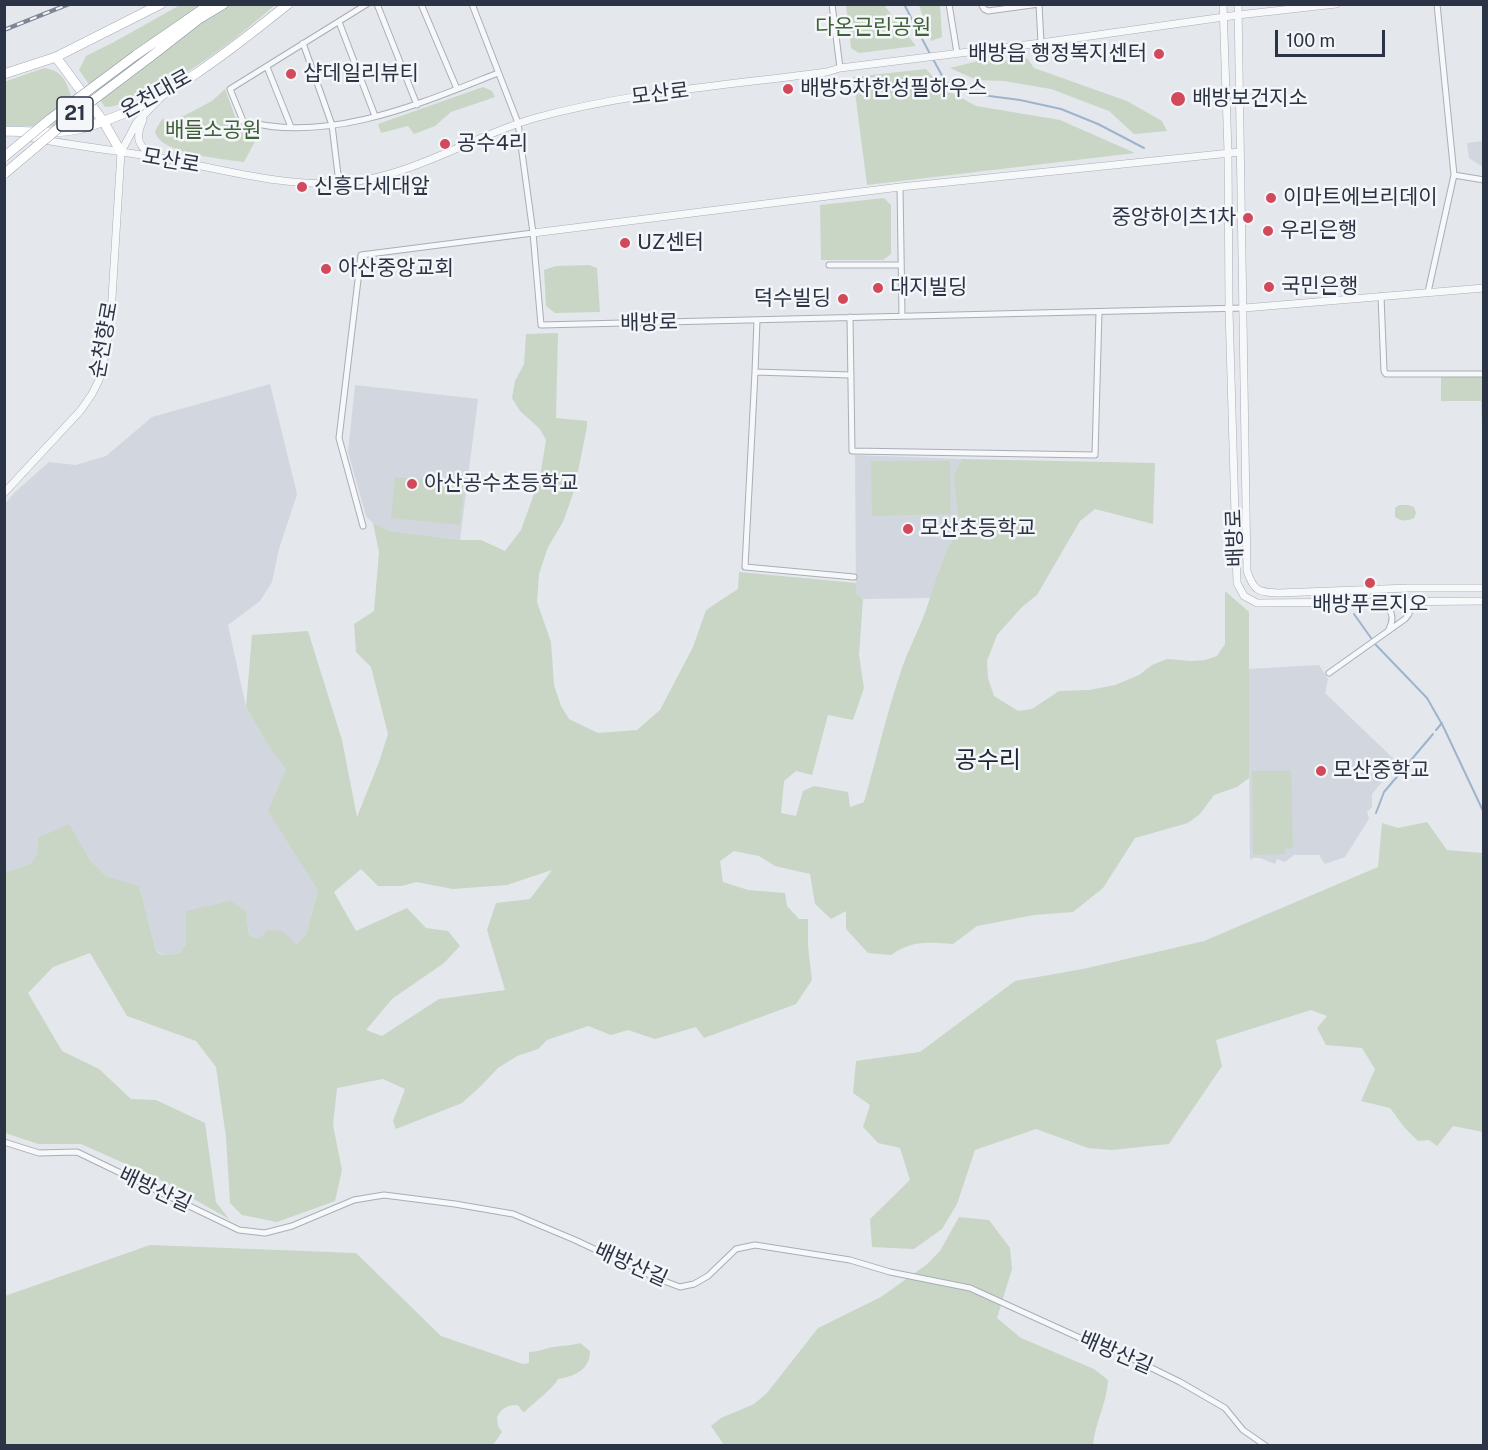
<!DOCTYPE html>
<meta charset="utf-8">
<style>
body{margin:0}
#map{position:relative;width:1488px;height:1450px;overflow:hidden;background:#e4e7ec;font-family:"Public Sans",sans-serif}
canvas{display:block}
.frame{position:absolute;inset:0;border:6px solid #2b3445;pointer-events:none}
.scale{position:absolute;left:1275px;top:30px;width:110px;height:27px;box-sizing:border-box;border:3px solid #2b3445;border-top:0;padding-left:8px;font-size:18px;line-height:21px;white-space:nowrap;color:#2b3445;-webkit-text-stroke:4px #f4f6f9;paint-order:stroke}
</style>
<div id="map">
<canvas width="1488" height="1450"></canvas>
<div class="frame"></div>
<div class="scale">100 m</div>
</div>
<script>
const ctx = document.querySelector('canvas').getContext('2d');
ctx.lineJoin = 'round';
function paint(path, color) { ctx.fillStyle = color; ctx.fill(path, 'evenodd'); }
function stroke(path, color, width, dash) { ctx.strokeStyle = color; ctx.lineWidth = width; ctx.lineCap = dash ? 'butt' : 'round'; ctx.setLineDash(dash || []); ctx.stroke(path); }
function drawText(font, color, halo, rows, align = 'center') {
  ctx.font = font + ' "Public Sans","Noto Sans KR",sans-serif'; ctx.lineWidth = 5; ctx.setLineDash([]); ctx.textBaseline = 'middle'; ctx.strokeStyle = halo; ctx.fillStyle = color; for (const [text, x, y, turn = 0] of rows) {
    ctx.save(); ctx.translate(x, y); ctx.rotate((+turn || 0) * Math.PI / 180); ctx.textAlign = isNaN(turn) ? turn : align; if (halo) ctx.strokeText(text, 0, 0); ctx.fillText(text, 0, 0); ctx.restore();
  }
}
const built = new Path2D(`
 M1483 141V166H1481L1469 158 1467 143Z
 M270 384 297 494 279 549 272 582 260 601 228 625 246 707 266 742 286 770 318 890 306 935 296 944 259 939 249 935 246 912 186 911V944L180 952 167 956 156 951 139 887 106 876 90 860 68 824 38 853 30 864 5 872 4 505 14 493 49 462 76 465 106 456 152 417Z
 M355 385 478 399 460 540 390 531 373 523 366 516 348 452Z
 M855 455 962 459 953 476 958 516 962 526 957 532 940 568 931 598 863 599 856 593Z
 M1319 665 1328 679 1325 693 1398 763 1372 794V807L1367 812 1369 819 1345 857 1325 864 1319 855H1294L1285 862 1277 859 1275 864 1260 858H1253L1250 860 1248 669Z`);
const green = new Path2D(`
 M180 5H275C235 40 190 75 140 96 128 101 118 107 105 107L79 70 86 56 114 42Z
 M846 5H884L916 46 859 53 851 48Z
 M919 5H940L942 37 931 41Z
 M1027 58 1034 68 1127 101 1162 121 1167 131 1134 134 1109 111 1051 89 1004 81 977 80 950 68 982 60 995 62Z
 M44 68C68 70 70 94 75 113L64 126H5L4 82Z
 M926 69 943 88 976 106 1060 120 1135 153 867 185 853 77Z
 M483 87 492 91 495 97 451 112 435 126 414 134 408 126 381 133 378 124Z
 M225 89 240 130 259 134 244 162C224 159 158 154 155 131L162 119 174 121 212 101Z
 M884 198 891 205V254L883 260H821L820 205Z
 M589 265 597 268 600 312 555 313 546 306 544 270 556 266Z
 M558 333 556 418 587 421V427L574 491 563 522 548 547 539 574 537 602 551 642 554 685 561 706 569 719 598 733 637 730 660 710 693 647 706 610 738 589 739 572 856 583V593L863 599 859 655 864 688 853 720 828 715 812 775 796 771 784 781 781 813 796 816 803 791 814 786 848 792 850 807 864 802C876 760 886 716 900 674 907 652 918 632 926 610 936 582 943 550 962 526L958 516 953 476 962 459 1155 463 1153 524 1095 509 1080 521 1037 595 1022 607 997 635 987 661 988 678 994 696 1018 711 1032 709 1059 691 1089 690 1115 685 1139 675 1152 665 1167 659 1191 661 1205 660 1217 656 1225 644V591L1249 612V778L1237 787 1214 795 1200 814 1188 823 1135 838 1103 888 1073 912 1034 915 977 926 953 944C929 942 911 940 891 955L868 953 846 929V911L831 919 815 904 810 874 775 866 759 856 734 851 720 861 723 882 748 890 785 893 787 906 799 919H808V946L812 980 796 1004 704 1038 696 1027 655 1039 628 1030 611 1035 588 1026 547 1040 538 1049 517 1056 498 1068 481 1086 462 1103 396 1129 393 1121 405 1089 383 1079 337 1088 333 1125 342 1170 335 1201 277 1222 242 1215 230 1203 226 1137 216 1067 196 1041 127 1016 90 953 53 967 28 993 62 1051 99 1069 131 1099 156 1100 205 1123 216 1202 229 1219 155 1177 81 1144H38L8 1134 4 1132 5 872 30 864 38 853V838L69 824 90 860 106 876 139 886 156 951C163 958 172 955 180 952L186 944V911L231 901 246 912 249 935 259 939 268 930 282 931 296 944 306 935 318 890 268 811 286 770 266 742 246 707 252 635 308 631 342 740 357 817 379 762 388 734 371 667 356 652 354 624 374 611 379 552 373 523 390 531 460 540H481L505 551 521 530 540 477 546 440 540 429 520 411 512 398 515 381 524 364 526 334ZM361 869 378 886H402L416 882 453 889 507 885 552 870 530 899 496 903 487 930 505 990 439 999 382 1036 366 1030 392 999 444 963 460 946 448 931 426 928 407 908 356 931 334 892Z
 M1441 377H1483V426H1482L1481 401H1441Z
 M871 461H950L951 514 872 516Z
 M395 477 464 484 460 525 391 518Z
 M1399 505H1408L1414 507 1416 513 1414 518C1407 521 1402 522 1395 517V508Z
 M1252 771H1291L1293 848 1285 849V854L1253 855Z
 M1427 822 1447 850 1483 853V1132L1453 1126 1437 1146 1429 1140 1418 1141 1404 1127 1390 1108 1361 1101 1375 1069 1362 1048 1326 1045 1317 1028 1327 1016 1311 1010 1216 1040 1222 1066 1169 1144 1111 1150 1088 1148 1036 1129 975 1150 957 1204 942 1229 914 1249 872 1247 870 1219 910 1180 900 1148 878 1143 863 1127 870 1105 853 1093 856 1061 920 1052 1015 981 1083 969 1204 941 1378 867 1382 823 1398 828Z
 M959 1217 989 1220 1010 1248 1012 1269 997 1318 1021 1338 1094 1369 1108 1380C1107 1403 1095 1423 1093 1445H724L711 1426 721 1418 754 1404 767 1393 818 1328 881 1297 926 1265 940 1251Z
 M150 1245 356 1253 441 1336 523 1364 529 1363V1352C539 1352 545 1348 554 1347 563 1345 571 1346 580 1343L590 1351C590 1370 575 1376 558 1379 553 1389 534 1402 525 1412L522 1411 518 1405C506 1405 502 1408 497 1417L498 1426 502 1432 493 1445H5V1296Z`);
const stream = new Path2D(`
 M904 4 930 54
 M933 59 946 83 974 94 1020 100 1061 109 1098 124 1144 148
 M1354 614 1376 645 1427 698 1443 726 1484 813
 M1436 730 1442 723
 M1376 813 1384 792 1433 734`);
const minor = new Path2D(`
 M367 4 230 89 243 121C329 144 419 104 498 73
 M377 4 417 105
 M421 4 457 89
 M472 4 518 123 533 233 541 325 1244 308
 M832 4 840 68
 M949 4 957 53
 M981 4 984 9 988 11 1039 4
 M1039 4 1041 43
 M339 22 375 116
 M303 43 332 125 339 183
 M267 67 291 127
 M1454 175 1484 180
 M900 187 902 316
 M829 265H901
 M1428 292 1454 175 1437 4
 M1381 296 1384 371 1386 374H1484
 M850 317 852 451 1095 455 1099 312
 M755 372 757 320
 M850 375 755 372 745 567 854 577
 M363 526 339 438 361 255 533 233
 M1381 602C1392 610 1395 617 1389 629
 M1329 673 1405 619 1409 614 1411 601
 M4 1142 39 1153 77 1152 239 1230 265 1233 292 1226 354 1200 384 1195 455 1204 513 1214 575 1240 656 1278 680 1287 694 1284 708 1276 736 1249 755 1245 850 1260 890 1272 970 1288 1080 1338 1121 1353 1180 1382 1225 1408 1243 1430 1266 1446`);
const tertiary = new Path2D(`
 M1223 4 1228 152 1229 309 1237 583 1244 596 1257 603 1484 601
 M1238 4 1247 571C1254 592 1259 592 1279 593L1409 588H1484
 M143 120C135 137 137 148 156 156
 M28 137C74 146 120 151 167 159 225 170 292 189 351 182 417 174 473 136 535 118 630 92 730 85 827 72L840 68 1041 43 1238 15 1336 4
 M533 233 900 187 1240 152
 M1244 308 1484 288
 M4 493 81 410 92 394 99 380 107 347 111 314 121 152 137 122 163 95`);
const primary = new Path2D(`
 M56 57 103 121 121 152
 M4 74 56 57 161 4
 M4 131C30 132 57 134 82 128 160 107 226 54 288 4`);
const trunk = new Path2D(`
 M136 55 210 4
 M149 58 199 19 224 4`);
const rail = new Path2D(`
 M4 30 69 4`);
const trunkBridge = new Path2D(`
 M4 157 50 119 136 55
 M4 174 80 110 149 58`);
const markers = [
 [1159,54,6,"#d1495b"],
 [291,74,6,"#d1495b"],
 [788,89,6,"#d1495b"],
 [1178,99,8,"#d1495b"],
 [445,144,6,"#d1495b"],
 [302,187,6,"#d1495b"],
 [1271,198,6,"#d1495b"],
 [1248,218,6,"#d1495b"],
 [1268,231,6,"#d1495b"],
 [625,243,6,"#d1495b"],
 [326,269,6,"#d1495b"],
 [1269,287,6,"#d1495b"],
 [878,288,6,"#d1495b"],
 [843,299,6,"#d1495b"],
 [412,484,6,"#d1495b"],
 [908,529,6,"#d1495b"],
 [1370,583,6,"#d1495b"],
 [1321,771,6,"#d1495b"]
];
const shields = [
 [75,114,36]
];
const shieldNames = [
 ["21",75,114]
];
const parkNames = [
 ["다온근린공원",873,28],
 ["배들소공원",213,131]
];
const poiNames = [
 ["배방읍 행정복지센터",1147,54,"right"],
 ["샵데일리뷰티",303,74],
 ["배방5차한성필하우스",800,89],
 ["배방보건지소",1192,99],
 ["공수4리",457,144],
 ["신흥다세대앞",314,187],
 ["이마트에브리데이",1283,198],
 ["중앙하이츠1차",1236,218,"right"],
 ["우리은행",1280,231],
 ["UZ센터",637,243],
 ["아산중앙교회",338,269],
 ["국민은행",1281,287],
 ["대지빌딩",890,288],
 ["덕수빌딩",831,299,"right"],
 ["아산공수초등학교",424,484],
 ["모산초등학교",920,529],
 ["배방푸르지오",1370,605,"center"],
 ["모산중학교",1333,771]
];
const streetNames = [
 ["온천대로",156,94,-29],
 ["모산로",660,94,-7],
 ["모산로",171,161,10],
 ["배방로",649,323,-1],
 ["순천향로",104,340,-80],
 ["배방로",1235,538,-92],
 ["배방산길",155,1190,25],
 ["배방산길",631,1265,24],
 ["배방산길",1116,1353,23]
];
const quarterNames = [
 ["공수리",988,761]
];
paint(built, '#d2d6de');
paint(green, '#c9d6c5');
stroke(stream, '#9fb4cc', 2);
stroke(minor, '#a9aeb7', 7);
stroke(tertiary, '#a9aeb7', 8);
stroke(primary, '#a3abb8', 10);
stroke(trunk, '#8b94a3', 10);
stroke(minor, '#f7f8fa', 5);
stroke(tertiary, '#f7f8fa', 7);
stroke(primary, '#fff', 9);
stroke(trunk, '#fff', 9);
stroke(rail, '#7d8696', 4.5);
stroke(rail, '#f4f6f9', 2, [7]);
stroke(trunkBridge, '#8b94a3', 10, []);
stroke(trunkBridge, '#fff', 9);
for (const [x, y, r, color] of markers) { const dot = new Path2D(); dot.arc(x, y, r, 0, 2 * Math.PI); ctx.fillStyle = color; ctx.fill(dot); stroke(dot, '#f4f6f9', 2); }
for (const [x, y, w] of shields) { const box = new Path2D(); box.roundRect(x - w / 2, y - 17, w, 34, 4.5); ctx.fillStyle = '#f4f6f9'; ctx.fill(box); stroke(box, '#2b3445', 1.5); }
drawText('bold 20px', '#2b3445', null, shieldNames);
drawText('21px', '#3f6138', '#f4f6f9', parkNames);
drawText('21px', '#2b3445', '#f4f6f9', poiNames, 'left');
drawText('21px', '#2b3445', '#f4f6f9', streetNames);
drawText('24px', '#1d2536', '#f4f6f9', quarterNames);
</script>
